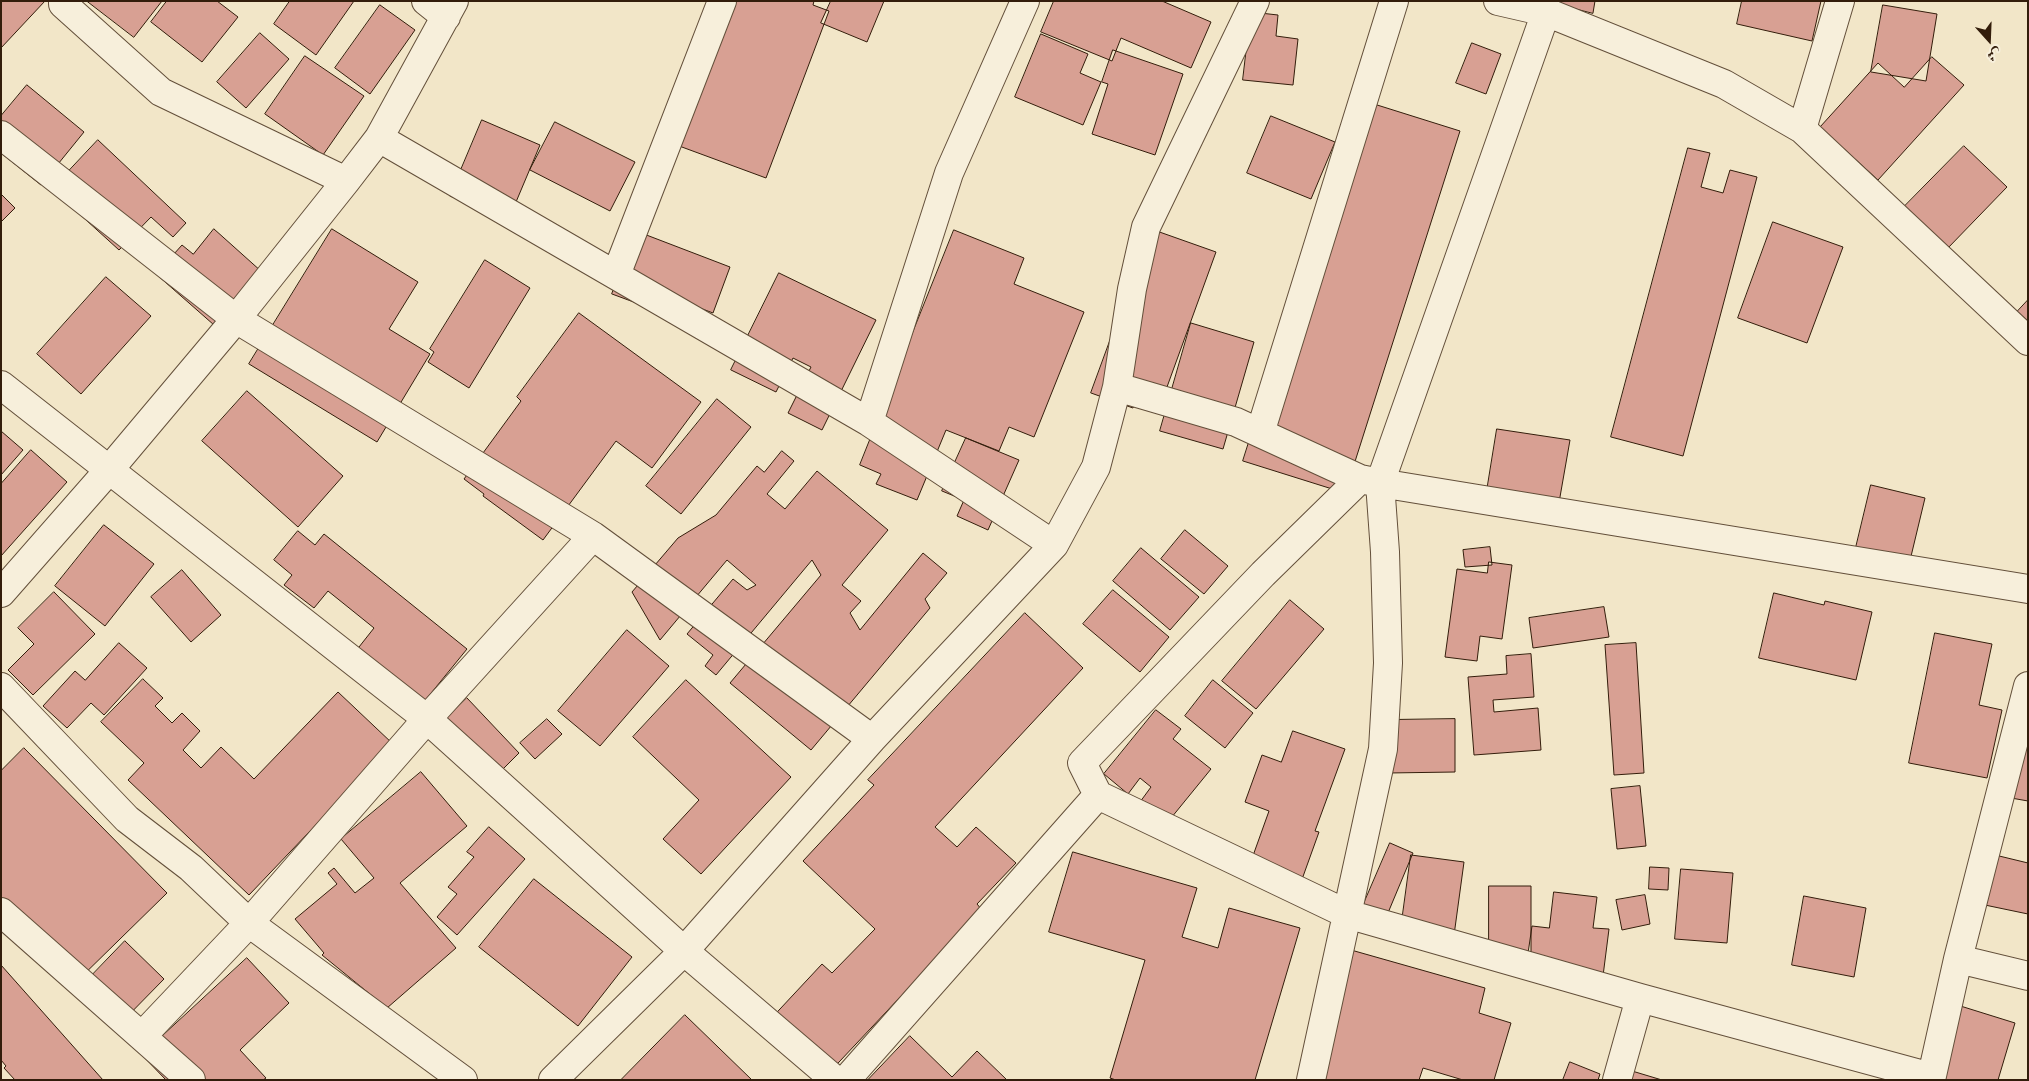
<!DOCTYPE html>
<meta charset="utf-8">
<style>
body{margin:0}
#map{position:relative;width:2029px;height:1081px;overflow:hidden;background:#f2e6c8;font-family:"Libre Bodoni",Amiri,serif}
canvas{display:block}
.frame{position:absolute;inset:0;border:2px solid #331d0b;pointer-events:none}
.north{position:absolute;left:1964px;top:15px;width:50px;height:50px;-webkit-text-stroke:4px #f7efdb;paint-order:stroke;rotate:160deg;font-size:14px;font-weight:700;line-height:20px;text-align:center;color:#331d0b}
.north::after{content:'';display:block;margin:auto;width:18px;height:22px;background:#331d0b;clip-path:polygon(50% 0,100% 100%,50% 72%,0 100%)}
</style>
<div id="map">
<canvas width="2029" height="1081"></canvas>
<div class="frame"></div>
<div class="north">ش</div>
</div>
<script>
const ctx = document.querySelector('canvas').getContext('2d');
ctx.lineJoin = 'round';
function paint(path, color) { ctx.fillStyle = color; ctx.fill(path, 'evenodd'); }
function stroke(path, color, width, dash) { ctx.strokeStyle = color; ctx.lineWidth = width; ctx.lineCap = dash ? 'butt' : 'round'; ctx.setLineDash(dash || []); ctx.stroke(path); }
const building = new Path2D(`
 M1 1H45L1 48Z
 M87 1H162L134 37Z
 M167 1H217L238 17 202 62 151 22Z
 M290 1H354L316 55 274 24Z
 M724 1H814L813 5 829 11 766 178 671 143Z
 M831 1H884L867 42 821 23Z
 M1054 1H1162L1211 22 1191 68 1121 38 1112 61 1041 32Z
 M1545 1H1595L1593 13Z
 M1742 1H1821L1812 41 1737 24Z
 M380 5 415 30 370 94 335 68Z
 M1883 5 1937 14 1926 81 1871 72Z
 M1251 12 1278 15 1276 36 1298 39 1293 85 1243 80Z
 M260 33 289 59 246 108 217 82Z
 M1041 34 1088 54 1080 73 1101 82 1083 125 1015 97Z
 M1472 43 1501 54 1486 94 1456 83Z
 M1113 50 1183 74 1155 155 1092 134 1108 84 1102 82Z
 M305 56 364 96 323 155 265 114Z
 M1932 57 1964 85 1878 180 1820 127 1878 63 1904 87Z
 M27 85 84 132 41 185 1 153V116Z
 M1358 99 1460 131 1345 493 1243 461Z
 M1271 116 1335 142 1311 199 1247 173Z
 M482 120 540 145 508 221 450 196Z
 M555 122 635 162 610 211 530 170Z
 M98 140 186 223 173 237 151 217 119 250 52 189Z
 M1964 146 2007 187 1947 249 1904 207Z
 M1688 148 1710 153 1701 187 1723 193 1730 170 1757 177 1683 456 1611 437Z
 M1 194 15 208 1 222Z
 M1773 222 1843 247 1807 343 1738 318Z
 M214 229 262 272 214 325 156 274 182 245 193 254Z
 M332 229 418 282 389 329 430 354 377 442 249 364Z
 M1151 229 1216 252 1159 409 1136 401 1133 408 1091 393Z
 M954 230 1024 258 1014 284 1084 312 1034 437 1009 427 999 451 946 430 917 500 876 484 881 474 860 465Z
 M636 231 730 267 713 313 692 305 685 321 612 294Z
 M485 260 530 288 469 388 428 362 434 352 430 349Z
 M779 273 876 320 822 430 788 413 811 367 793 358 776 392 731 370Z
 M106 277 151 316 81 394 37 354Z
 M2028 300V321L2017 312Z
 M579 313 701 402 652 468 616 441 543 540 483 496 484 494 464 479 521 401 517 397Z
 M1191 323 1254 342 1223 449 1160 431Z
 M247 391 343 476 298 527 202 441Z
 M717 399 751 427 681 514 646 486Z
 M1497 429 1570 440 1557 514 1485 503Z
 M1 431 23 450 1 475Z
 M966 438 1019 460 988 530 957 516 964 500 942 491Z
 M31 450 67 482 1 556V484Z
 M782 451 794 461 767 494 785 509 817 471 888 530 842 585 861 601 850 613 860 630 923 553 947 573 925 599 930 608 811 750 730 683 821 575 812 560 716 675 705 666 713 655 687 634 733 579 747 590 756 585 727 560 660 640 632 592 678 538 716 515 757 466 764 472Z
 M1871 485 1925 498 1907 573 1853 560Z
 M104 525 154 564 105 626 55 586Z
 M1185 530 1228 566 1204 594 1161 559Z
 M298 531 315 545 324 534 467 649 410 719 344 666 374 628 328 591 314 608 284 585 292 575 274 560Z
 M1490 547 1492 565 1465 567 1463 550Z
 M1141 548 1199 597 1170 630 1113 581Z
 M1489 562 1512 565 1502 639 1480 636 1477 661 1445 657 1457 569 1487 573Z
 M182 570 221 615 191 642 151 597Z
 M1113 590 1169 637 1140 672 1083 624Z
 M54 592 95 634 33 695 8 670 34 644 18 628Z
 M1774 593 1824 605 1825 601 1872 612 1856 680 1759 658Z
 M1290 600 1324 629 1256 709 1222 681Z
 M1604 607 1609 637 1533 648 1529 618Z
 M1025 613 1083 668 935 827 957 847 976 827 1016 863 977 904 982 910 824 1078 766 1024 822 964 832 973 875 929 803 861 874 785 868 780Z
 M627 630 669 666 600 746 558 711Z
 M1935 633 1992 644 1979 705 2002 710 1987 778 1909 763Z
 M119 643 147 668 104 715 91 703 67 728 43 706 75 671 85 680Z
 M1636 643 1644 773 1614 775 1605 645Z
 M1531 654 1534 697 1493 700 1494 712 1538 708 1541 750 1474 755 1468 677 1507 674 1506 656Z
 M143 679 163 698 155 706 172 723 182 713 200 731 183 750 201 768 221 747 254 779 338 692 393 744 249 895 128 780 144 763 101 722Z
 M686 680 791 777 701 874 663 839 699 800 633 737Z
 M1213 680 1253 713 1225 748 1185 716Z
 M467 698 519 753 485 787 430 734Z
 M1156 710 1181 729 1173 739 1211 769 1167 823 1140 802 1151 787 1140 778 1128 794 1104 774Z
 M547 719 562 734 535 759 520 743Z
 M1455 719V772L1388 773V720Z
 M2028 727V801L2011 798Z
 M1293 731 1345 749 1315 831 1319 832 1296 896 1245 878 1269 811 1245 802 1262 755 1281 762Z
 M24 748 167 893 71 987 1 917V771Z
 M421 772 467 826 400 883 456 948 387 1008 322 955 324 953 295 919 337 884 328 873 334 868 355 893 374 878 341 839Z
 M1640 786 1646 846 1617 849 1611 789Z
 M489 827 525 859 457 935 437 917 457 894 448 887 474 857 467 852Z
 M1390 843 1413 853 1380 932 1356 922Z
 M1073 852 1197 888 1182 937 1218 948 1229 908 1300 928 1255 1080H1116L1110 1078 1145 960 1049 932Z
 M1991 854 2028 863V914L1980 904Z
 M1411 855 1464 862 1452 950 1399 943Z
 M1650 867 1669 868 1668 890 1649 889Z
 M1681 869 1733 873 1727 943 1675 939Z
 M534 879 632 957 578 1026 479 947Z
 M1489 886H1531V960H1489Z
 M1554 892 1597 897 1593 928 1609 929 1603 976 1526 967 1532 926 1549 928Z
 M1645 895 1650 924 1622 930 1616 900Z
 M1804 896 1866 908 1854 977 1792 965Z
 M125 941 164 979 114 1030 75 993Z
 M1344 948 1485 988 1479 1013 1511 1023 1494 1080H1463L1423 1068 1419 1080H1305Z
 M247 958 289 1003 240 1050 266 1078 263 1080H166L142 1055Z
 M1 965 103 1080H15L4 1068 6 1066 1 1060Z
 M1954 1004 2015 1023 1998 1080H1931Z
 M685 1015 752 1080H621Z
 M910 1036 952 1077 977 1051 1007 1080H868Z
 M1570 1062 1600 1074 1598 1080H1563Z
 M1632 1071 1662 1080H1630Z`);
const minor = new Path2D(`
 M63 1V4L161 92 346 181
 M426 1 446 17
 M1498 1 1546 12 1724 84 1802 129 2028 341
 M1546 12 1380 483 2028 589
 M1802 129 1840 1
 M1 135 236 319 593 536 872 739
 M379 138 869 422 1054 545
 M616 275 722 1
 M1 385 427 719 684 951 835 1080
 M1117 387 1236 422 1360 479 1380 483 1385 552 1388 663 1383 749 1311 1080
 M869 422 949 173 1025 1
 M1260 433 1394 1
 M1 593 109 470 236 319 346 181 379 138 454 1
 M1 687 127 819 191 868 249 923 463 1080
 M1098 795 1347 914 1640 998 1931 1077
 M1 912 191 1080
 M1958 959 2028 976
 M142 1036 249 923 427 719 593 536
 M553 1080 684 951 872 739 1054 545 1096 467 1117 387 1132 289 1146 227 1255 1
 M846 1080 1098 795 1082 763 1263 574 1360 479
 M1617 1080 1640 998
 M1931 1080 1958 959 2028 686`);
paint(building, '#d8a093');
stroke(building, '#331d0b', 1);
stroke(minor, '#634f3a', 30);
stroke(minor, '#f7efdb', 28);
</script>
